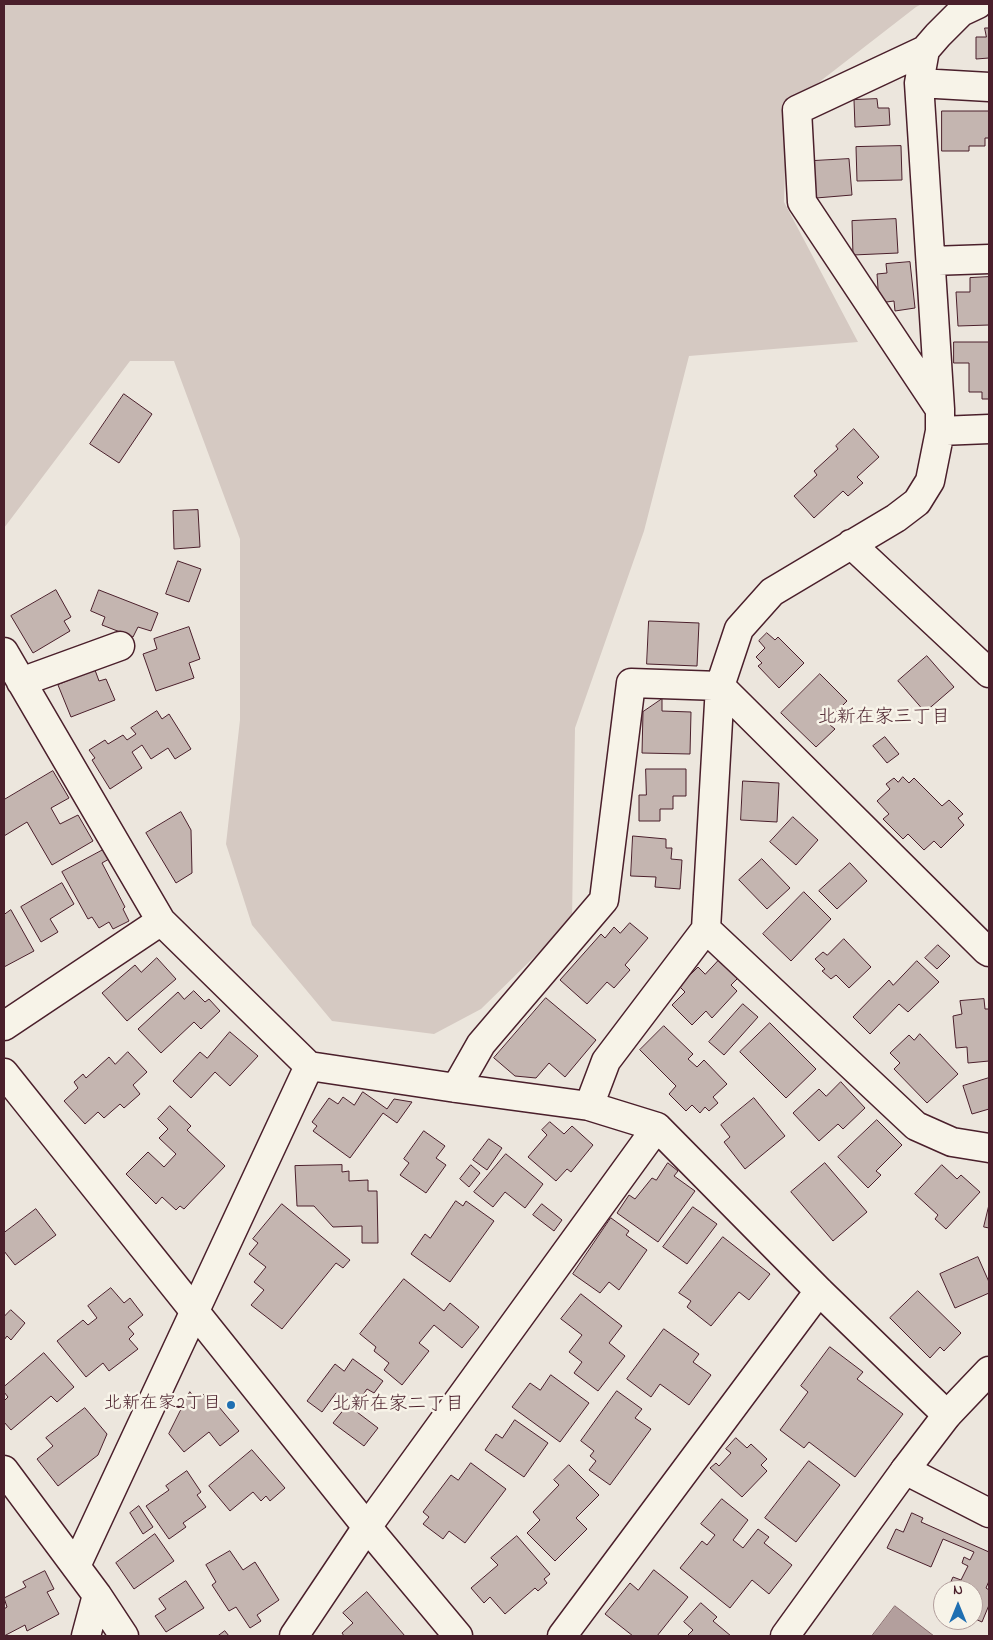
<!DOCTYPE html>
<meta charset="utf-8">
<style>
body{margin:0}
#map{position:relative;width:993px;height:1640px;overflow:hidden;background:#ece6dd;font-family:"Indie Flower",sans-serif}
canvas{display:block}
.frame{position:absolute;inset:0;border:5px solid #4a1f2b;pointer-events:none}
.north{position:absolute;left:933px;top:1580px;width:50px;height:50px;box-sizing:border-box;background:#f7f3e8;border:1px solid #b29e9c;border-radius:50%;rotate:0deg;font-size:14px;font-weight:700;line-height:20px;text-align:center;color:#4a1f2b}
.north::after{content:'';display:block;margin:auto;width:18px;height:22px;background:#1f6fb2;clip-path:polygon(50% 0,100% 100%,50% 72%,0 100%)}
</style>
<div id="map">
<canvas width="993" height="1640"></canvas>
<div class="frame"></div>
<div class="north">N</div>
</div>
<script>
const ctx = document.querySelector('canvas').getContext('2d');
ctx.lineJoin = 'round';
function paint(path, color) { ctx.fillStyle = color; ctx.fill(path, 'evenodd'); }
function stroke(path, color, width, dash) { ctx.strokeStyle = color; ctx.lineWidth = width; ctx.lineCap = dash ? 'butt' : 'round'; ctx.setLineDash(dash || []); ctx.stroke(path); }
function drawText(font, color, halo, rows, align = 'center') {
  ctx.font = font + ' "Indie Flower","Klee One",sans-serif'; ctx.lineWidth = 5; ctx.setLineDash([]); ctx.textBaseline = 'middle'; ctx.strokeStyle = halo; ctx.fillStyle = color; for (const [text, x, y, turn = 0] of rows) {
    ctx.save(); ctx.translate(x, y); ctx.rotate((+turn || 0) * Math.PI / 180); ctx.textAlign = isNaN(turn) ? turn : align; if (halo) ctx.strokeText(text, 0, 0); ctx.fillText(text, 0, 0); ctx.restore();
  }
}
const green = new Path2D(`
 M4 4H922L916 7 787 107 784 202 858 342 689 356 644 531 575 728 572 920 481 1009 434 1034 332 1021 252 925 226 844 240 720V539L174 361H130L4 528Z`);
const water = new Path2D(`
 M895 1606 934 1636H872Z`);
const building = new Path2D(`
 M985 28H989V58L976 59V37H986Z
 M877 99 878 108H889L890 125 855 127 854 100Z
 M942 111H989V138H985V146H969V151H942Z
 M901 146 902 180 857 181 856 147Z
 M849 159 852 195 816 198 813 161Z
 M896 219 898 253 853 255 852 221Z
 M910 262 915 308 895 311 894 301 879 303 877 274 887 273 886 264Z
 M989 277V325L958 326 956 292H970V278Z
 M954 342H989V399H982V392H969V363H954Z
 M124 394 152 414 119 463 90 444Z
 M854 429 879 457 857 477 863 483 848 496 843 491 814 518 794 496 817 475 814 471 838 449 836 446Z
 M198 510 200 547 174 549 173 511Z
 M178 561 201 569 189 602 166 594Z
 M56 590 71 617 64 621 70 631 33 653 11 616Z
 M99 590 158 613 151 631 138 627 133 637 102 625 105 617 91 611Z
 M649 621 699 623 697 666 647 664Z
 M189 627 200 659 189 663 194 678 156 691 143 654 157 649 154 639Z
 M767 633 775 640 778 637 804 663 779 688 758 666 762 663 756 657 765 648 759 641Z
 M927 656 954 687 925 712 898 681Z
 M95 670 99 681 106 679 115 700 71 717 58 685Z
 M820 674 847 701 833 715 836 719 830 725 835 729 816 747 781 713Z
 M662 699V711L691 712 690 754 642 753 643 712Z
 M157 711 162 719 169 714 191 749 175 759 168 748 151 759 142 745 132 752 142 768 110 789 92 760 95 758 89 750 105 740 108 744 123 735 127 740 136 734 131 728Z
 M885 737 899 754 887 763 873 746Z
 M646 769H686V796H673V809H660V821H639V795H646Z
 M53 771 69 798 51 808 60 824 78 815 93 841 52 865 27 822 4 836V800Z
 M903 777 909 783 914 778 942 806 949 800 963 814 958 818 964 825 941 848 934 841 924 850 908 834 903 839 883 819 889 814 877 801 890 789 886 784 894 778 898 782Z
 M743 781 779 783 777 822 741 820Z
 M181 812 191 830 192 873 176 883 146 833Z
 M793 817 818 840 796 865 770 842Z
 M633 836 666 839V848H672L671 859 682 860 680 889 655 887 656 877 631 876Z
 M103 850 109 859 102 863 125 907 123 909 129 921 113 929 109 922 99 928 92 917 88 919 62 872Z
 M762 859 790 888 767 909 739 880Z
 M850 863 867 881 837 909 819 891Z
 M62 883 74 904 50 919 58 932 41 942 21 907Z
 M804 892 831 919 791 961 763 934Z
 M11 910 34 951 4 967V915Z
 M630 923 648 938 625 965 630 970 614 988 607 982 587 1004 560 980 601 934 605 938 614 927 620 933Z
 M844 939 871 967 849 988 836 975 831 979 822 971 825 969 815 959 823 952 827 955Z
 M938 945 950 956 937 969 925 958Z
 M157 958 176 979 127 1021 102 993 135 965 141 972Z
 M721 958 740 976 731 985 737 991 712 1018 706 1011 692 1025 672 1005 685 992 679 986 698 967 705 974Z
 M917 961 939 982 908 1012 899 1004 870 1034 853 1017 889 980 893 985Z
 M194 991 205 1002 209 999 220 1011 201 1029 194 1022 161 1053 138 1029 178 992 184 999Z
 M546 998 596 1040 565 1077 549 1063 536 1078 515 1076 494 1058Z
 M984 999 985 1009H989V1061L968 1063 967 1047 956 1048 953 1016 962 1014 960 1001Z
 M743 1004 758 1017 724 1055 709 1042Z
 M770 1023 816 1069 786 1098 740 1052Z
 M664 1026 693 1054 688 1059 697 1067 704 1060 727 1084 713 1097 718 1103 709 1111 705 1107 700 1113 692 1105 686 1111 669 1094 676 1086 640 1050Z
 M230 1032 258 1056 230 1086 215 1072 191 1098 173 1081 200 1052 207 1058Z
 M920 1034 958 1074 927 1103 894 1069 900 1063 890 1053 909 1035 914 1040Z
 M128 1052 147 1072 133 1085 140 1094 124 1108 120 1104 104 1118 98 1112 85 1124 64 1101 78 1088 74 1082 83 1074 86 1078 109 1057 115 1064Z
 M989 1078V1109L972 1114 963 1086Z
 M841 1082 865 1108 843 1129 838 1124 819 1141 793 1113 819 1089 826 1096Z
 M363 1092 387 1109 394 1099 412 1102 397 1123 383 1113 350 1158 313 1131 317 1126 312 1122 329 1098 338 1104 343 1097 354 1105Z
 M754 1098 785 1136 745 1169 724 1142 730 1137 721 1125Z
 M170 1106 191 1126 187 1130 225 1166 184 1209 180 1206 176 1210 162 1197 156 1204 126 1174 148 1152 164 1167 176 1154 159 1138 168 1129 158 1119Z
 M877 1120 902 1145 876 1171 881 1175 868 1188 838 1157Z
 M550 1122 564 1134 572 1126 593 1145 571 1172 567 1169 556 1181 528 1157 547 1135 542 1130Z
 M424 1131 445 1146 436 1158 446 1165 426 1193 400 1175 409 1163 404 1159Z
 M489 1139 502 1148 487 1170 473 1160Z
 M506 1154 543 1184 525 1208 505 1192 493 1207 474 1192Z
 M668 1163 678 1171 674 1176 695 1191 658 1242 617 1213 629 1195 635 1199 652 1178 656 1180Z
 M825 1163 867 1212 833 1241 791 1192Z
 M342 1165V1172L349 1171V1181L368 1180V1191H377L378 1243H362V1226L333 1227 314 1206H297L295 1166Z
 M471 1165 480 1173 469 1187 460 1179Z
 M942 1165 957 1179 961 1175 980 1192 946 1229 935 1219 938 1215 915 1194Z
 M456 1201 463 1206 466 1201 494 1221 450 1282 411 1254 425 1234 430 1238Z
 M282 1204 350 1260 343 1268 336 1263 282 1329 251 1305 264 1290 254 1282 266 1267 249 1254 258 1243 253 1239Z
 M542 1204 562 1220 554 1231 533 1215Z
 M989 1205V1228L984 1227Z
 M693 1207 717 1224 687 1264 663 1247Z
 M36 1209 56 1235 15 1265 4 1251V1233Z
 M611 1218 629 1231 626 1235 647 1250 619 1290 609 1282 600 1293 573 1274Z
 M723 1237 770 1274 749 1300 739 1292 711 1326 687 1307 691 1301 679 1293Z
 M978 1257 989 1282V1293L955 1308 940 1274Z
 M404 1279 444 1311 450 1303 479 1327 462 1348 434 1325 419 1343 429 1351 402 1385 384 1370 389 1363 374 1351 376 1347 360 1334Z
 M111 1288 124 1303 130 1298 143 1315 128 1327 134 1334 129 1339 138 1349 109 1371 103 1363 86 1377 57 1341 83 1320 88 1325 97 1318 88 1306Z
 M918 1291 961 1333 944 1351 940 1347 930 1358 890 1318Z
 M581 1294 622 1326 609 1343 625 1356 598 1391 574 1373 582 1362 569 1352 582 1335 561 1319Z
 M11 1310 25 1323 11 1340 7 1336 4 1340V1317Z
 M664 1329 699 1354 693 1362 711 1375 689 1405 660 1384 651 1397 627 1379Z
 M830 1347 863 1372 857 1379 903 1414 855 1477 809 1442 804 1448 780 1430 808 1392 801 1386Z
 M44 1353 74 1387 57 1402 51 1396 11 1430 4 1422V1401L8 1397 4 1392V1387Z
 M353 1359 383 1381 374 1393 367 1389 353 1409 378 1428 364 1446 333 1423 349 1403 336 1393 322 1412 307 1401 335 1364 344 1371Z
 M551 1375 589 1403 560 1442 512 1407 530 1383 540 1390Z
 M617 1391 642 1409 635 1418 651 1429 610 1485 589 1470 596 1461 590 1456 594 1451 581 1441Z
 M190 1392 196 1400 203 1394 210 1403 214 1401 239 1431 220 1446 209 1432 184 1452 169 1434Z
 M85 1408 107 1434 98 1455 58 1486 37 1459 53 1446 46 1438Z
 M515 1420 548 1443 524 1477 485 1450 496 1434 502 1438Z
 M736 1438 747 1448 751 1444 767 1459 761 1465 767 1471 742 1497 710 1468 716 1463 719 1466 731 1453 726 1449Z
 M252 1450 285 1488 270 1501 266 1496 261 1501 253 1492 230 1511 209 1486Z
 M809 1461 840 1485 796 1542 765 1518Z
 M471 1463 506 1489 465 1543 449 1531 443 1539 423 1524 429 1517 423 1512 451 1475 458 1480Z
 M569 1465 599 1495 576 1518 587 1529 555 1561 527 1533 540 1520 533 1512 559 1485 554 1480Z
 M187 1471 201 1492 197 1495 206 1507 183 1523 186 1527 169 1539 146 1506 169 1490 166 1486Z
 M722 1499 748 1520 733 1540 743 1548 758 1529 769 1537 764 1543 792 1565 769 1594 752 1580 730 1608 680 1568 702 1541 707 1545 715 1535 701 1524Z
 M139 1506 153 1527 143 1534 130 1513Z
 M912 1513 923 1518 921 1522 989 1552V1581L986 1588 989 1590V1605L982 1622 973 1618V1590H953L948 1588 953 1577 961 1580 968 1566 962 1563 964 1557 970 1560 974 1552 943 1539 931 1567 887 1548 896 1529 903 1532Z
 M155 1534 174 1561 134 1589 116 1563Z
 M517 1536 550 1574 544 1579 547 1583 538 1591 535 1588 505 1614 490 1597 484 1603 471 1588 498 1565 491 1558Z
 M230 1551 243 1570 255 1562 279 1600 257 1615 261 1621 250 1628 236 1607 229 1611 212 1585 216 1582 206 1565Z
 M654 1570 688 1597 657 1636H633L605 1614 630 1583 638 1590Z
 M45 1571 54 1589 47 1592 59 1614 27 1631 25 1625 4 1636V1609L7 1607 4 1598 26 1587 23 1582Z
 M186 1581 204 1608 166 1632 155 1616 166 1609 159 1599Z
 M367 1592 405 1636H344L342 1633 353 1623 343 1613Z
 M701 1603 717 1617 713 1621 731 1636H687L693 1630 684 1622Z
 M225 1631 229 1636H218Z`);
const street = new Path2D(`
 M925 50 797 110 802 202 939 408
 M919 83 989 87
 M931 261 989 259
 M940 431 989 429
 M851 544 989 673
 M4 652 161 921 309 1066 456 1088 589 1106 657 1127 819 1291 947 1415
 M21 682 120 646
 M706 929 916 1126 952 1142 989 1148
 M4 1026 161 921
 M456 1088 481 1044 604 900 631 683 720 686 986 950 989 952
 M589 1106 606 1061 706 929 720 686 739 629 772 592 896 518 917 502 930 481 940 431V409L919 83 925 50 938 35 961 12 978 4
 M4 1470 97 1595 124 1636
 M905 1470 989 1513
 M76 1566 309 1066
 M86 1636 97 1595
 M294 1636 367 1527 657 1127
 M562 1636 819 1291`);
const secondary = new Path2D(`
 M4 1073 367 1527 458 1636
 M785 1636 905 1470 947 1415 989 1371`);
const markers = [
 [231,1405,5,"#1f6fb2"]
];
const poiNames = [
 ["北新在家2丁目",221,1405]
];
const neighbourhoodNames = [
 ["北新在家三丁目",884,719],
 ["北新在家二丁目",398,1406]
];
paint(green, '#d5c9c2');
paint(water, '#b39f9d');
stroke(water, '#896c6f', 1);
paint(building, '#c4b5b0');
stroke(building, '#4a1f2b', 1);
stroke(street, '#4a1f2b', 31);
stroke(secondary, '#4a1f2b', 31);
stroke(street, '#f7f3e8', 28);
stroke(secondary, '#f7f3e8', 28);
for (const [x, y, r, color] of markers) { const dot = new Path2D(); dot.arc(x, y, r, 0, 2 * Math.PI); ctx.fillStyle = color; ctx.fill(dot); stroke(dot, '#f7f3e8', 2); }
drawText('18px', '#4a1f2b', '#f7f3e8', poiNames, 'right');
drawText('19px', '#4a1f2b', '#f7f3e8', neighbourhoodNames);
</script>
